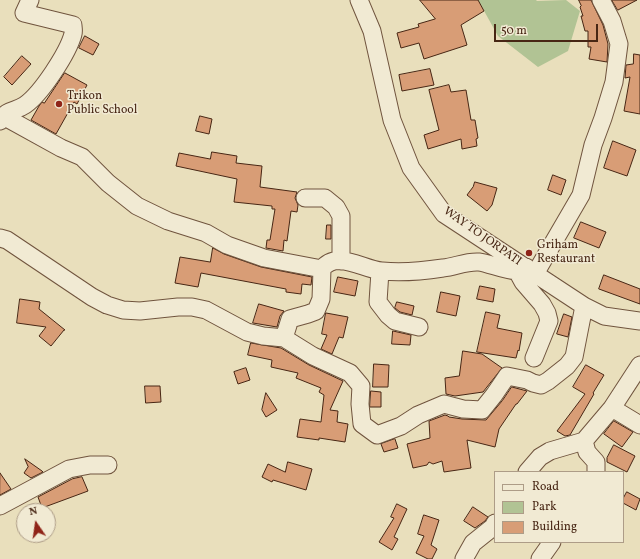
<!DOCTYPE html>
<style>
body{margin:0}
#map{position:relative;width:640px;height:559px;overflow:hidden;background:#e9dfbc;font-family:Vollkorn,serif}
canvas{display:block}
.legend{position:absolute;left:494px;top:471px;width:130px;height:72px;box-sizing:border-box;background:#f1ead3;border:1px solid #ad9c87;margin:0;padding:5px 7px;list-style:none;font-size:12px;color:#472614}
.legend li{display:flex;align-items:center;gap:8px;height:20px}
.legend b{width:20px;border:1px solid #ad9c87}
.north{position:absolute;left:16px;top:503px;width:40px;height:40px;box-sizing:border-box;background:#f1ead3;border:1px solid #ad9c87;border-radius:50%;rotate:347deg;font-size:11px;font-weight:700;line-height:16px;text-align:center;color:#472614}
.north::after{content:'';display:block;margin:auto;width:14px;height:18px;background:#8f2418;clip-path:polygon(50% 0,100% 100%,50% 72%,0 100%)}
.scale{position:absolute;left:494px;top:24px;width:104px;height:18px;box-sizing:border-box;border:2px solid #472614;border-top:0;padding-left:5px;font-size:12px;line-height:14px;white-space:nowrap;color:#472614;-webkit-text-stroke:3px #f1ead3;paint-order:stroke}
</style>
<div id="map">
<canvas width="640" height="559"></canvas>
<ul class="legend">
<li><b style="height:5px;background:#f1ead3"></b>Road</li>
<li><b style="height:11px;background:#b1c394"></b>Park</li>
<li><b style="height:11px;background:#d89d76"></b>Building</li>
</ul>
<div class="north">N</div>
<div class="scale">50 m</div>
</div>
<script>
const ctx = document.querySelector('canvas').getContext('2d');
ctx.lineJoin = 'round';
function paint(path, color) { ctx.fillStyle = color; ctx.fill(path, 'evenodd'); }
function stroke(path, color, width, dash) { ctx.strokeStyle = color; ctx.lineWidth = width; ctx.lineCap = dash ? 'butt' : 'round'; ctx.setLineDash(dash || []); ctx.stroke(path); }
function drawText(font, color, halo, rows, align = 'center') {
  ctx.font = font + ' Vollkorn,serif'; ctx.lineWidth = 3; ctx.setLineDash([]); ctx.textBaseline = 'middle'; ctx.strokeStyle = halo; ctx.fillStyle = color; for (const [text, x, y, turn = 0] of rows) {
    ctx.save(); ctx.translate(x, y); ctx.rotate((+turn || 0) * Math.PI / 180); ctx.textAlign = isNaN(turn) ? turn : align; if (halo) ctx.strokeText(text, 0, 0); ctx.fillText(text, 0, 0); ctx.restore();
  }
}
const green = new Path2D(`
 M478 0H536L537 1 566 0 580 11 568 51 538 67 498 36Z`);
const building = new Path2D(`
 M420 0H478L484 11 461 25 467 45 424 59 419 43 401 48 397 33 419 27 418 24 435 19Z
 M579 0H591L603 25 608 44 607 62 589 59 591 47H588V31H585L581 16H583L580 7 581 6Z
 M612 0H637L618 10Z
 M85 36 99 44 93 55 79 48Z
 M634 54 640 55V114L624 111 630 77 625 78 626 65 633 64Z
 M22 56 31 64 12 85 4 77Z
 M430 69 434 85 402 91 399 75Z
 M65 73 87 85 77 104 74 102 56 134 31 120 39 106 42 102 44 103Z
 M449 85 451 92 466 90 471 120H475L478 138 476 139 477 146 462 149 461 139 428 149 424 135 439 130 429 90Z
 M200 116 212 119 209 134 196 131Z
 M613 141 636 150 627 176 604 168Z
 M212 152 237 156 236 163 262 166 260 187 297 192 295 198 298 205 297 212 291 211 287 241 284 240 283 251 266 248 267 240H270L275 209H272V206L234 202 237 179 176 166 179 153 210 159Z
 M553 175 566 180 561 195 548 190Z
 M475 182 497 188 492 205 487 211 467 195 473 187Z
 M581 222 606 232 599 248 574 238Z
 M327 225H331V239H326Z
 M213 248 224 254 261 267 312 277 311 285 302 284 301 294 286 292V289L201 273 198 287 175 283 180 257 210 262Z
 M604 275 640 289V304L599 289Z
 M338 277 358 281 355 296 334 292Z
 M480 286 495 289 493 302 477 299Z
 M441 292 460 296 456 316 437 312Z
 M20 299 40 302 39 309 65 330H64L51 346 39 336 46 327 17 323Z
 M397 302 414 306 412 315 400 312 395 308Z
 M259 304 284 311 280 316 277 327 253 323Z
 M486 312 500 315 497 328 522 333 519 351 518 350 516 358 477 352Z
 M326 313 348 317 343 338 339 337 332 354 321 349 327 335 322 334Z
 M564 314 572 317 568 337 557 334Z
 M393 331 411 335 410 345 392 344Z
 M251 343 281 348 309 365 343 381 330 410 338 411 337 422 348 424 345 442 319 438V440L297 437 300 419 321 422 324 395 319 392 321 388 296 378 298 373 271 367 272 360 248 355Z
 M463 351 482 354 502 368 483 392 455 396 446 394 445 378 459 376Z
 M374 364 389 365 388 387H373Z
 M586 365 604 375 593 393 594 394 570 435 565 436 557 431 585 394 573 387Z
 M246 368 250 380 238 384 234 372Z
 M145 386H160L161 402 146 403Z
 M512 387 527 391 517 404H516L499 429 495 447 467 440 471 468 444 472 442 461 433 464 429 462 427 465 413 468 407 444 430 438 429 421 445 415 448 416 449 417 462 419 486 420 502 401Z
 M371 391 381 392V407H370Z
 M266 393 277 410 266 417 262 410Z
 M614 421 633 432 622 447 604 434Z
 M395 439 398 448 384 452 381 444Z
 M614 445 635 456 627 472 607 462V458Z
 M25 459 42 471 43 472 31 478 24 473 28 467Z
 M288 462 312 469 306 490 273 480 272 482 262 477 268 464 285 472Z
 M0 473 11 489 0 495Z
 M82 477 88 491 42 508 38 497 72 479Z
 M627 492 640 499 636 510 623 503V499Z
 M397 504 407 509 394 537 398 539 392 550 379 542 394 518 391 517Z
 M473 507 488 517 485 521 475 528 464 521Z
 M424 515 439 520 431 545 437 549 432 559H428L416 553 424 536 418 534Z`);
const minor = new Path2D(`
 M359 0 372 31 392 120 411 168 444 214 584 306 604 316 640 321
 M3 116 61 148 82 157 108 183 137 206 168 221 206 233 227 245 264 258 322 269
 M0 121C8 108 15 112 25 105 41 94 68 53 73 34 74 31 73 28 73 25L24 13 30 0
 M305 198H325L336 207 341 216V261
 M0 238 7 240 92 297 107 305 123 310 140 311 178 307H192L206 310 247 332 263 336 284 338 313 356 350 373 361 386 360 404 362 424 377 435 401 426 418 415 444 404 463 409 482 410 494 395 507 376 527 380 533 383 541 385 548 381 567 366 574 357 584 306
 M380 271 378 302 388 315 395 321 419 327
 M517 271 523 282 542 304 547 313 549 321 534 358
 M535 274 581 195 593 145 603 118 614 82 619 44 612 21 601 0
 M284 338 290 319 308 314 316 311 321 299 322 269C336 249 364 270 382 271 402 273 423 271 443 268 455 267 466 261 479 262 488 263 509 272 518 271 520 270 524 268 526 267
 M612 408 640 425
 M584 441 587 452 596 462V472
 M527 472 540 457 550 451 584 441 612 408 640 365
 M0 506 69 469 90 465H108
 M464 559 473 543 493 527 495 523
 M540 559 552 542`);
const markers = [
 [59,104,4,"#8f2418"],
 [529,253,4,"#8f2418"]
];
const poiNames = [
 ["Trikon",67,97],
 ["Public School",67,111],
 ["Griham",537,246],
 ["Restaurant",537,260]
];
const streetNames = [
 ["WAY TO JORPATI",482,237,35]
];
paint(green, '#b1c394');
paint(building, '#d89d76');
stroke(building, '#472614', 1);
stroke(minor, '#70543e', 19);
stroke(minor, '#f1ead3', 17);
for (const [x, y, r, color] of markers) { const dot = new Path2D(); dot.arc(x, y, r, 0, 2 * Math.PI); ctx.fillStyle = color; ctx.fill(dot); stroke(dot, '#f1ead3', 1.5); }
drawText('12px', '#472614', '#f1ead3', poiNames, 'left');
drawText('12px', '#472614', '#f1ead3', streetNames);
</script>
